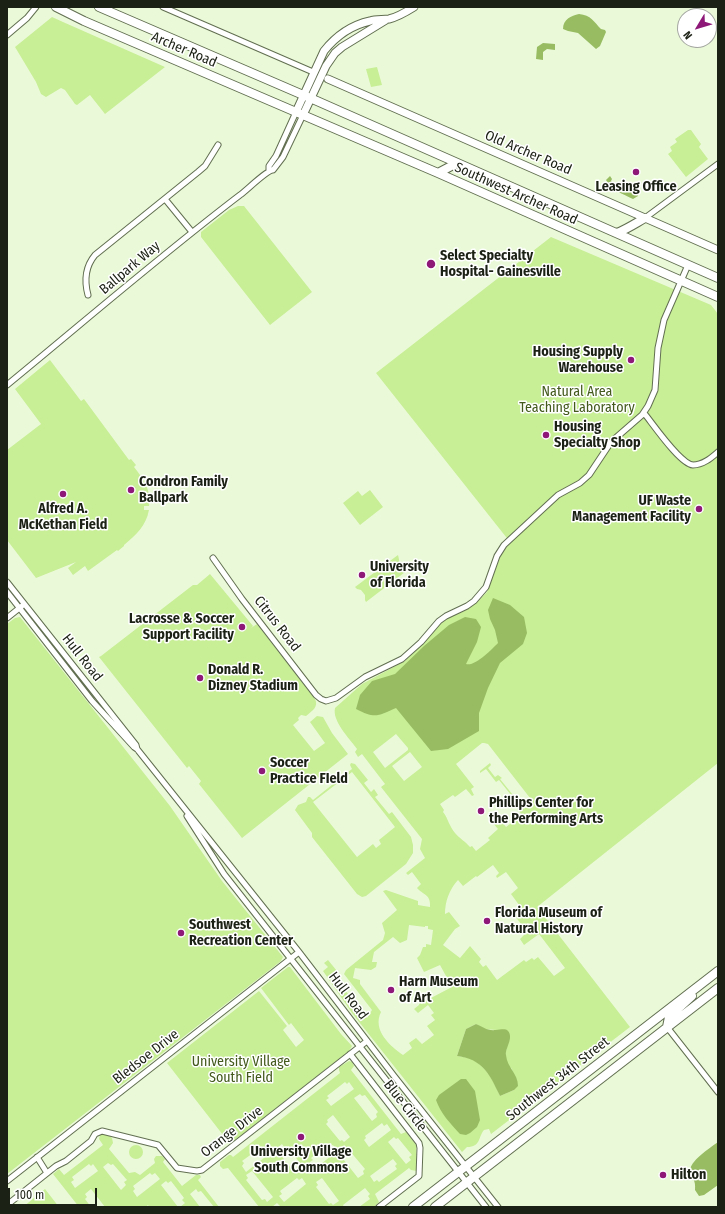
<!DOCTYPE html>
<style>
body{margin:0}
#map{position:relative;width:725px;height:1214px;overflow:hidden;background:#eafad8;font-family:"Fira Sans Condensed",sans-serif}
canvas{display:block}
.frame{position:absolute;inset:0;border:8px solid #1c2115;pointer-events:none}
.north{position:absolute;left:677px;top:8px;width:40px;height:40px;box-sizing:border-box;background:#fff;border:1px solid #a4a6a1;border-radius:50%;rotate:232deg;font-size:11px;font-weight:700;line-height:16px;text-align:center;color:#1c2115}
.north::after{content:'';display:block;margin:auto;width:14px;height:18px;background:#8e1878;clip-path:polygon(50% 0,100% 100%,50% 72%,0 100%)}
.scale{position:absolute;left:8px;top:1188px;width:89px;height:18px;box-sizing:border-box;border:2px solid #1c2115;border-top:0;padding-left:5px;font-size:12px;line-height:14px;white-space:nowrap;color:#1c2115;-webkit-text-stroke:3px #fff;paint-order:stroke}
</style>
<div id="map">
<canvas width="725" height="1214"></canvas>
<div class="frame"></div>
<div class="north">N</div>
<div class="scale">100 m</div>
</div>
<script>
const ctx = document.querySelector('canvas').getContext('2d');
ctx.lineJoin = 'round';
function paint(path, color) { ctx.fillStyle = color; ctx.fill(path, 'evenodd'); }
function stroke(path, color, width, dash) { ctx.strokeStyle = color; ctx.lineWidth = width; ctx.lineCap = dash ? 'butt' : 'round'; ctx.setLineDash(dash || []); ctx.stroke(path); }
function drawText(font, color, halo, rows, align = 'center') {
  ctx.font = font + ' "Fira Sans Condensed",sans-serif'; ctx.lineWidth = 3; ctx.setLineDash([]); ctx.textBaseline = 'middle'; ctx.strokeStyle = halo; ctx.fillStyle = color; for (const [text, x, y, turn = 0] of rows) {
    ctx.save(); ctx.translate(x, y); ctx.rotate((+turn || 0) * Math.PI / 180); ctx.textAlign = isNaN(turn) ? turn : align; if (halo) ctx.strokeText(text, 0, 0); ctx.fillText(text, 0, 0); ctx.restore();
  }
}
const green = new Path2D(`
 M52 17 63 22 165 67 105 114 90 95 77 105 75 104 65 90 61 88 46 97 41 94 36 82 15 47Z
 M377 67 382 85 371 87 366 69Z
 M688 130H691L701 144 699 147 708 159 686 177 668 154 672 151 670 147 677 142 675 139Z
 M238 206H244L312 292 270 325 201 237V232L229 210Z
 M551 237 711 305 718 314V763L537 907 630 1027 491 1134 489 1129 484 1130C478 1137 481 1147 467 1147L462 1152 352 1013 323 971 228 851 323 971 328 967 324 963 328 960 337 971 333 975 367 1018 372 1010 344 974 346 970 383 940 385 933 382 923 397 910 383 891 386 890 418 901V905L430 907C431 894 423 895 417 888L421 884 412 872 408 875 406 873 425 858 420 849 422 839 381 787 385 784 362 754 358 757 355 752 357 749C349 738 332 721 335 708L362 684 405 661 418 648 441 623 448 618 464 611 476 603 487 592 501 555 510 542 376 373ZM396 734 408 748V750L385 768 373 752ZM482 743H484L488 744 530 798 521 805 500 779 502 778 498 775 495 777 488 768 491 765 490 763 480 771V773L486 769 496 782 499 780 515 800 509 804 511 806 514 804 522 815 506 827 502 822 498 825 494 820 492 822 498 829 488 838 490 840 476 851 472 846 470 847C465 841 459 838 455 833 449 826 448 818 443 812L444 810 440 804 453 795 455 797 466 789 472 796 474 795 471 789 474 787 456 764ZM410 752 422 767 404 781 392 766ZM493 865 499 873 496 876 497 878 506 872 518 888 511 894 522 909 514 915 525 929 523 931 525 934 520 939 524 945 539 934 565 968 554 976 538 957 534 960 532 958 526 962 524 960 497 980 486 965 483 967 479 962 481 959 470 946 460 958 443 945 455 929 460 926 449 912 445 914C445 902 449 890 458 880L463 886 476 876 477 877ZM409 925 425 927V926H428V929L433 930 431 945 426 944V947H423L420 955 417 958 424 972 440 965 452 987 429 999 427 996 420 1000 419 1005 414 1009 418 1013 428 1005 434 1013 431 1015 435 1020 427 1026 434 1035 422 1044 416 1038 409 1043 412 1048 403 1055C390 1046 372 1030 381 1012L360 984V980L353 978 355 968 371 970 376 967 377 962H372L374 952 393 937 400 943 407 940ZM476 1024 484 1029 496 1030 510 1036C507 1047 501 1061 512 1069L514 1090 500 1096C494 1081 486 1066 470 1058 466 1057 461 1057 457 1056L466 1029Z
 M50 360 81 401 84 399 129 460 131 459 136 465 134 467C143 478 152 491 149 506H144V510H149C146 526 136 535 124 545V546L118 551 117 550 88 571 85 566 73 575 68 568 76 562 36 578 7 540V450L41 424 15 389Z
 M370 490 383 507 360 525 343 503 358 491 362 496Z
 M398 555C401 567 397 563 409 569L366 602 365 600V595L361 590 357 589 355 587Z
 M210 574 253 626 251 628 257 624 315 699C319 707 312 711 306 716L301 715 298 718 299 720 293 725 314 751 325 743 310 722 317 716 323 717 332 733 348 754 242 838 199 784 201 781 189 766 187 768 99 657 101 656 193 585H197Z
 M20 617 170 806 222 881 283 957 281 961 254 982 7 1174V624L15 618Z
 M351 763 355 764 368 780 364 783 371 792 374 789 378 795 375 797 389 814 392 812 411 837 413 845V853L406 864 366 896 362 897 357 894 312 837V833L295 810 298 805 306 802 308 797H310L313 800 352 769 350 765ZM352 772 395 827 379 840 381 844 376 848 373 844 357 857 313 802Z
 M288 967H290L341 1034 352 1046 349 1051 230 1144 167 1063 259 991 287 1026 283 1030 296 1047 304 1040 291 1023 289 1025 261 988Z
 M349 1061 352 1062 354 1066 351 1070 401 1134 406 1132 416 1145 417 1171 411 1170 409 1168 375 1194 379 1202 374 1207H359L370 1199 368 1196 370 1194 365 1188 343 1205 344 1207H281L277 1203 272 1207H259L228 1168 223 1169 220 1166V1162L229 1155H231L233 1157 340 1073 339 1070V1067ZM345 1082 347 1084 349 1082 354 1089 331 1106 326 1100 329 1098 327 1096ZM360 1094 362 1096 365 1095 378 1112 376 1114 377 1117 372 1121 354 1098ZM333 1115 350 1137 344 1142 342 1140 340 1141 326 1124 328 1122 327 1120ZM382 1123 384 1126 387 1124 391 1130 369 1147 364 1140 366 1138 365 1136ZM394 1137 396 1139 398 1138 412 1155 409 1157 411 1160 406 1164 388 1142ZM282 1144 284 1147 287 1146 300 1163 298 1165 300 1168 294 1172 276 1149ZM328 1144 330 1146 333 1145 337 1151 315 1169 310 1162 313 1160 311 1158ZM260 1148 262 1150 264 1148 269 1154 246 1172 242 1166 244 1163 242 1161ZM346 1150 348 1151 349 1150 365 1169 363 1171 364 1174 358 1178 340 1155ZM393 1159 397 1164 395 1166 397 1169 379 1182 377 1180 374 1182 370 1176ZM252 1171 273 1197 267 1202 265 1199 262 1200 246 1180 248 1178 246 1175ZM297 1178 299 1180 302 1178 306 1184 284 1202 279 1196 282 1194 280 1191ZM322 1178 339 1201 333 1205 331 1203 329 1204 316 1187 318 1185 316 1182Z
 M100 1135H109L112 1138 113 1143 109 1149 129 1173 135 1172 140 1175 155 1163 154 1159 156 1156H162L165 1159 163 1162 182 1186 196 1175H200L201 1177 198 1180 219 1207H214L201 1191 198 1192 196 1189 190 1194 200 1207H180L185 1203 182 1200 184 1198 171 1181 168 1183 166 1181 161 1185 178 1207H149L148 1205 146 1207H105L91 1189 85 1194 87 1197 85 1199 91 1207H79L53 1174 59 1169 64 1175 103 1145 99 1139ZM108 1163 111 1165 113 1164 127 1180 124 1182 126 1185 121 1190 103 1167ZM89 1164 91 1166 93 1164 98 1171 75 1188 71 1182 74 1180 72 1177ZM150 1173 152 1175 155 1173 160 1179 137 1197 133 1191 135 1189 133 1186Z
 M129 1152a7 7 0 1 1 14 0a7 7 0 1 1-14 0Z
 M45 1189 59 1207H23Z`);
const water = new Path2D(`
 M579 14C591 15 594 22 601 29L605 30 606 32 600 46 596 49 578 33 568 31 563 29C563 19 571 16 579 14Z
 M543 43 555 44V50L547 49 543 52V60L536 59 537 47Z
 M610 176 612 179 611 181 615 186 617 185 619 187 624 183 626 184 636 190 638 196 633 199C623 194 611 190 606 180Z
 M493 598 510 605 524 617 527 633 523 644 500 663 488 688 479 713V731L448 749 431 751 396 708C378 716 375 719 356 709L360 695 372 681 395 674 424 646 449 625 465 617 476 619 481 627 477 642 466 664C475 667 492 649 498 643L495 630 490 619 488 610Z
 M476 1024C483 1027 487 1031 496 1030 500 1030 505 1028 508 1031 514 1038 505 1048 506 1055 507 1068 518 1073 518 1086L514 1090 500 1096C490 1075 483 1059 457 1056L466 1029Z
 M461 1079H466L475 1091 480 1120 477 1127 470 1133 466 1135 460 1134C450 1123 441 1114 436 1100L439 1095Z
 M718 1142V1185L704 1195 699 1196 695 1190C696 1179 692 1180 690 1172 689 1161 710 1148 718 1142Z`);
const street = new Path2D(`
 M163 7 313 72
 M7 35 27 18 36 7
 M269 170V166L276 156 296 112
 M165 199 192 232
 M645 218 718 164
 M88 295C84 280 85 267 95 255L198 172 205 166 218 145
 M7 385C85 321 160 256 240 195 247 190 267 170 273 170L283 157 303 115
 M644 413C653 424 680 464 693 465 703 465 711 458 718 452
 M213 558 242 599 316 695 321 699 326 701 336 698 365 677 402 659 421 642 439 621 446 616 467 606 474 601 486 587 497 556 504 545 558 495 580 483 589 475 611 442 642 415 648 406 655 390 658 348 664 320 688 265
 M7 582 136 745 137 749
 M7 592 92 701 134 747 137 749 299 952 394 1076 498 1207
 M7 618 22 606
 M187 816 224 874 486 1207
 M667 1027 718 1092
 M350 1054 419 1143 420 1148 419 1176 379 1207
 M37 1157 47 1173
 M7 1181 299 952
 M7 1205 56 1166 66 1161 91 1141 95 1134 102 1131 158 1145 177 1168 197 1171 202 1170 367 1041`);
const secondary = new Path2D(`
 M328 79 718 250
 M296 112 324 51C336 36 352 25 370 21 376 19 383 20 389 19 398 17 406 12 414 7
 M303 115 326 66 335 53 342 47 386 20`);
const primary = new Path2D(`
 M56 7 84 21 438 173 718 297
 M99 7 317 101 718 278
 M438 173 457 163
 M617 233C627 229 636 223 645 218
 M667 1027 669 1017 692 996
 M413 1207 718 971
 M435 1207 718 988`);
const markers = [
 [636,172,4,"#8e1878"],
 [431,264,5,"#8e1878"],
 [631,360,4,"#8e1878"],
 [546,435,4,"#8e1878"],
 [131,490,4,"#8e1878"],
 [63,494,4,"#8e1878"],
 [699,509,4,"#8e1878"],
 [362,575,4,"#8e1878"],
 [242,627,4,"#8e1878"],
 [200,678,4,"#8e1878"],
 [262,771,4,"#8e1878"],
 [481,811,4,"#8e1878"],
 [487,921,4,"#8e1878"],
 [181,933,4,"#8e1878"],
 [391,990,4,"#8e1878"],
 [301,1137,4,"#8e1878"],
 [663,1175,4,"#8e1878"]
];
const streetNames = [
 ["Archer Road",184,50,23],
 ["Old Archer Road",528,153,23],
 ["Southwest Archer Road",516,194,24],
 ["Ballpark Way",130,268,-40],
 ["Citrus Road",277,624,52],
 ["Hull Road",82,658,52],
 ["Hull Road",348,996,53],
 ["Bledsoe Drive",146,1057,-38],
 ["Southwest 34th Street",558,1079,-38],
 ["Blue Circle",405,1106,52],
 ["Orange Drive",232,1132,-38]
];
const poiNames = [
 ["Leasing Office",636,187,"center"],
 ["Select Specialty",440,256],
 ["Hospital- Gainesville",440,272],
 ["Housing Supply",623,352,"right"],
 ["Warehouse",623,368,"right"],
 ["Housing",554,427],
 ["Specialty Shop",554,443],
 ["Condron Family",139,482],
 ["Ballpark",139,498],
 ["UF Waste",691,501,"right"],
 ["Management Facility",691,517,"right"],
 ["Alfred A.",63,509,"center"],
 ["McKethan Field",63,525,"center"],
 ["University",370,567],
 ["of Florida",370,583],
 ["Lacrosse & Soccer",234,619,"right"],
 ["Support Facility",234,635,"right"],
 ["Donald R.",208,670],
 ["Dizney Stadium",208,686],
 ["Soccer",270,763],
 ["Practice FIeld",270,779],
 ["Phillips Center for",489,803],
 ["the Performing Arts",489,819],
 ["Florida Museum of",495,913],
 ["Natural History",495,929],
 ["Southwest",189,925],
 ["Recreation Center",189,941],
 ["Harn Museum",399,982],
 ["of Art",399,998],
 ["University Village",301,1152,"center"],
 ["South Commons",301,1168,"center"],
 ["Hilton",671,1175]
];
const parkNames = [
 ["Natural Area",577,392],
 ["Teaching Laboratory",577,408],
 ["University Village",241,1062],
 ["South Field",241,1078]
];
paint(green, '#c8ee96');
paint(water, '#97bc62');
stroke(street, '#626f51', 7);
stroke(secondary, '#626f51', 9);
stroke(primary, '#626f51', 10);
stroke(street, '#fff', 5);
stroke(secondary, '#fff', 7);
stroke(primary, '#fff', 8);
for (const [x, y, r, color] of markers) { const dot = new Path2D(); dot.arc(x, y, r, 0, 2 * Math.PI); ctx.fillStyle = color; ctx.fill(dot); stroke(dot, '#fff', 1.5); }
drawText('14px', '#1c2115', '#fff', streetNames);
drawText('bold 14px', '#1c2115', '#fff', poiNames, 'left');
drawText('14px', '#435a1c', '#fff', parkNames);
</script>
